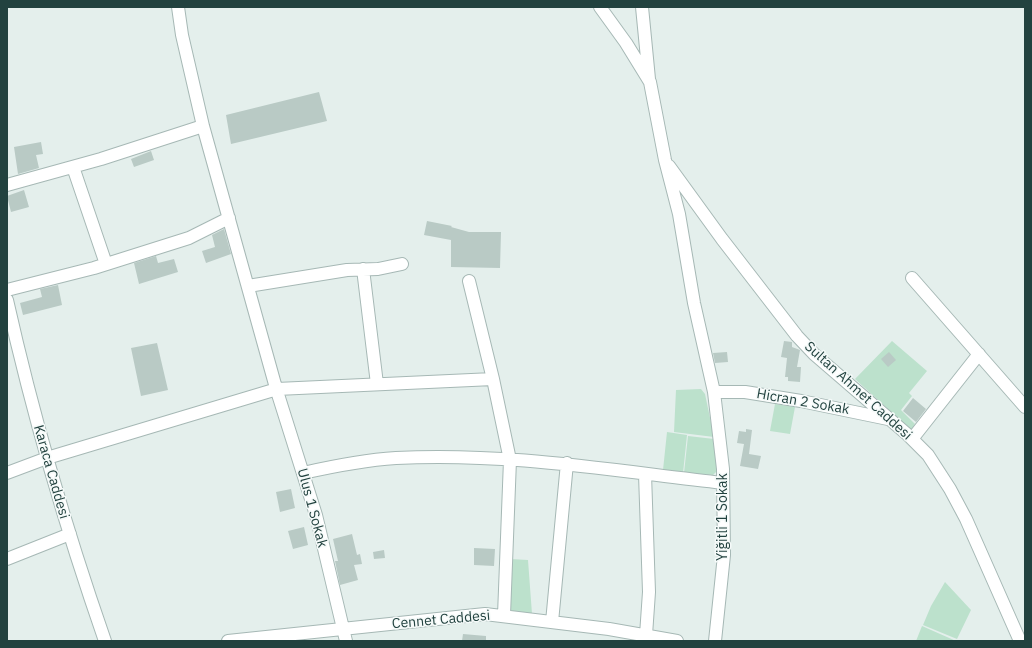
<!DOCTYPE html>
<meta charset="utf-8">
<style>
body{margin:0}
#map{position:relative;width:1032px;height:648px;overflow:hidden;background:#e4efec;font-family:"IBM Plex Sans",sans-serif}
canvas{display:block}
.frame{position:absolute;inset:0;border:8px solid #22423f;pointer-events:none}
</style>
<div id="map">
<canvas width="1032" height="648"></canvas>
<div class="frame"></div>
</div>
<script>
const ctx = document.querySelector('canvas').getContext('2d');
ctx.lineJoin = 'round';
function paint(path, color) { ctx.fillStyle = color; ctx.fill(path, 'evenodd'); }
function stroke(path, color, width, dash) { ctx.strokeStyle = color; ctx.lineWidth = width; ctx.lineCap = dash ? 'butt' : 'round'; ctx.setLineDash(dash || []); ctx.stroke(path); }
function drawText(font, color, halo, rows, align = 'center') {
  ctx.font = font + ' "IBM Plex Sans",sans-serif'; ctx.lineWidth = 3; ctx.setLineDash([]); ctx.textBaseline = 'middle'; ctx.strokeStyle = halo; ctx.fillStyle = color; for (const [text, x, y, turn = 0] of rows) {
    ctx.save(); ctx.translate(x, y); ctx.rotate((+turn || 0) * Math.PI / 180); ctx.textAlign = isNaN(turn) ? turn : align; if (halo) ctx.strokeText(text, 0, 0); ctx.fillText(text, 0, 0); ctx.restore();
  }
}
const green = new Path2D(`
 M892 341 927 371 909 393 912 396 901 410 915 424 911 430 855 379Z
 M701 389 705 394 714 437 674 432 676 390Z
 M775 404 795 407 790 434 770 431Z
 M667 432 687 435 683 473 663 470Z
 M688 436 714 439 718 470 713 475 684 473Z
 M510 559 528 560 532 614 507 611Z
 M945 582 971 610 957 639 923 625 931 606Z
 M922 626 956 641H916Z`);
const building = new Path2D(`
 M319 92 327 121 231 144 226 115Z
 M41 142 43 154 36 155 39 168 18 174 14 147Z
 M151 151 154 160 134 167 131 159Z
 M24 190 29 207 11 212 7 196Z
 M427 221 452 226 451 227 469 232H501L500 268 451 267V240L424 235Z
 M224 229 231 254 206 263 202 251 215 247 212 235Z
 M156 256 158 263 174 259 178 272 139 284 134 263Z
 M58 285 62 305 23 315 20 303 42 297 40 289Z
 M784 341 792 342V347L800 350 797 367H801L800 382 788 381V377H785L787 358 781 357Z
 M157 343 168 390 141 396 131 348Z
 M727 352 728 362 715 363 713 353Z
 M889 352 896 360 888 367 881 359Z
 M913 398 926 409 916 422 903 411Z
 M746 429 752 430 749 454 761 456 758 469 740 466 744 444 737 443 739 431 746 432Z
 M291 489 295 508 280 512 276 492Z
 M304 527 308 545 293 549 288 531Z
 M352 534 357 555 360 554 362 564 354 565 358 580 340 585 335 561H338L333 539Z
 M474 548 495 549 494 566 474 565Z
 M384 550 385 558 374 559 373 552Z
 M463 634 486 636V641H462Z`);
const minor = new Path2D(`
 M178 7 182 35 203 126 276 388 316 515 346 641
 M600 7 626 43 650 82 665 160 679 214 694 303 714 392 723 469 724 555 715 641
 M642 7 649 79
 M669 166 722 239 797 336 814 354 908 435 928 455 950 489 966 519 1020 641
 M73 167 106 264
 M7 185 101 159 203 126
 M363 269 377 384
 M912 278 1025 407
 M469 281 493 379 510 460 504 615
 M248 286 347 270 378 269 402 264
 M7 290 94 268 189 238 229 218
 M7 300C33 416 66 529 105 641
 M714 392H745L801 401 888 419
 M912 439 979 354
 M7 473 47 458 277 389 493 379
 M303 473C334 466 365 460 396 458 505 452 615 471 723 483
 M645 474 649 592 646 635
 M7 559 70 534
 M552 622 567 463
 M228 641 485 614 609 629 677 641`);
const streetNames = [
 ["Sultan Ahmet Caddesi",858,391,42],
 ["Hicran 2 Sokak",803,402,10],
 ["Karaca Caddesi",51,472,74],
 ["Ulus 1 Sokak",312,508,75],
 ["Yiğitli 1 Sokak",723,517,-90],
 ["Cennet Caddesi",441,620,-5]
];
paint(green, '#bce1cc');
paint(building, '#b9cac5');
stroke(minor, '#a6b8b5', 14);
stroke(minor, '#fff', 12);
drawText('14px', '#22423f', '#f5faf9', streetNames);
</script>
